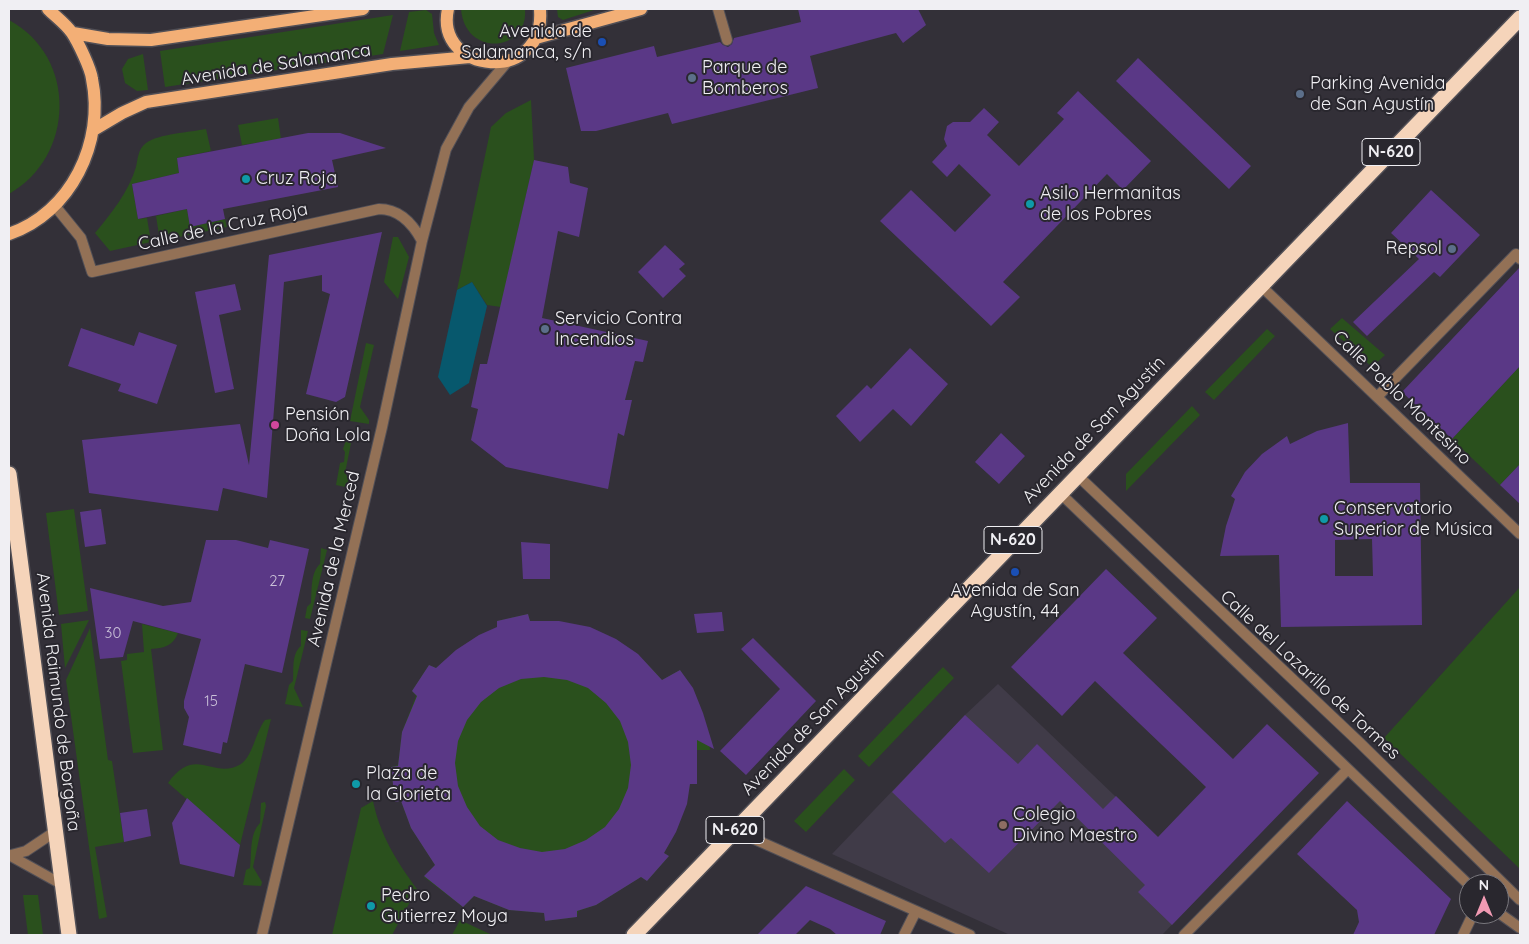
<!DOCTYPE html>
<meta charset="utf-8">
<style>
body{margin:0}
#map{position:relative;width:1529px;height:944px;overflow:hidden;background:#333038;font-family:Quicksand,sans-serif}
canvas{display:block}
.frame{position:absolute;inset:0;border:10px solid #f0eff3;pointer-events:none}
.north{position:absolute;left:1459px;top:874px;width:50px;height:50px;box-sizing:border-box;background:#29272e;border:1px solid #79777d;border-radius:50%;rotate:0deg;font-size:14px;font-weight:700;line-height:20px;text-align:center;color:#f0eff3}
.north::after{content:'';display:block;margin:auto;width:18px;height:22px;background:#f19ab3;clip-path:polygon(50% 0,100% 100%,50% 72%,0 100%)}
</style>
<div id="map">
<canvas width="1529" height="944"></canvas>
<div class="frame"></div>
<div class="north">N</div>
</div>
<script>
const ctx = document.querySelector('canvas').getContext('2d');
ctx.lineJoin = 'round';
function paint(path, color) { ctx.fillStyle = color; ctx.fill(path, 'evenodd'); }
function stroke(path, color, width, dash) { ctx.strokeStyle = color; ctx.lineWidth = width; ctx.lineCap = dash ? 'butt' : 'round'; ctx.setLineDash(dash || []); ctx.stroke(path); }
function drawText(font, color, halo, rows, align = 'center') {
  ctx.font = font + ' Quicksand,sans-serif'; ctx.lineWidth = 4; ctx.setLineDash([]); ctx.textBaseline = 'middle'; ctx.strokeStyle = halo; ctx.fillStyle = color; for (const [text, x, y, turn = 0] of rows) {
    ctx.save(); ctx.translate(x, y); ctx.rotate((+turn || 0) * Math.PI / 180); ctx.textAlign = isNaN(turn) ? turn : align; if (halo) ctx.strokeText(text, 0, 0); ctx.fillText(text, 0, 0); ctx.restore();
  }
}
const built = new Path2D(`
 M998 684 1209 886 1162 935H1010L832 854 965 715Z`);
const green = new Path2D(`
 M461 9H525C529 52 465 58 461 9Z
 M557 9H597L563 20 558 17Z
 M426 10 432 14 434 33 439 45 400 51 409 12Z
 M393 15 383 54 165 87 160 51Z
 M9 20C78 57 75 157 9 194Z
 M143 54 148 90 137 91 125 83 122 69 128 59Z
 M531 100 534 160 501 307 487 305 472 282 457 290 491 127 506 113Z
 M278 118 281 139 242 145 238 125Z
 M206 129 211 151 177 158 179 173 132 184 138 219 147 218 151 242 110 251 95 233C111 214 129 191 136 167 138 158 138 149 146 143 158 134 191 132 206 129Z
 M187 209 190 227 225 219 227 227 160 241 156 216Z
 M393 237H398L409 257 398 299 384 282Z
 M1342 318 1385 355 1372 367 1330 329Z
 M1267 329 1275 336 1214 400 1205 392Z
 M366 343 374 345 360 407 369 420V424L350 421Z
 M1520 366V464L1500 485 1452 439Z
 M1192 406 1200 415 1126 491V474Z
 M346 440 351 443 345 473 354 487V489L336 485 340 463 344 462 345 452 343 449Z
 M74 509 88 611 59 615 46 513Z
 M321 548 327 550 310 619 305 618 307 607 311 603C312 592 310 573 320 564Z
 M1520 587V869L1384 738Z
 M528 614 530 621C587 620 625 636 662 680L680 670C698 695 707 720 710 750H697V784H690C686 809 677 830 664 853L669 856 647 881 641 877 596 905 578 911 577 917 545 921 544 913 509 910 474 896 463 907 424 877 435 865 411 828 401 801 395 802 391 767 398 765 402 732 416 696 412 691 429 665 436 668 497 627V621Z
 M89 620 65 668 61 624Z
 M142 624 178 633C173 646 164 648 151 649L163 750 133 753 121 661 127 660V654L144 652Z
 M90 628 108 760 112 761 124 842 95 847 107 917 99 919 66 680Z
 M301 630 308 631 294 688 303 707 285 704 289 685 293 681C294 671 291 654 301 646Z
 M943 667 954 678 869 767 858 756Z
 M271 719 240 845 168 783C196 744 213 781 241 764 253 756 255 733 265 720Z
 M844 769 855 780 806 832 794 821Z
 M373 801C380 835 397 862 417 889L392 935H332L361 808Z
 M265 802 266 806 253 867 262 882 261 886 243 885 246 870 250 868C252 854 249 834 260 823L261 803Z
 M23 895H38L43 935H28Z
 M460 920 492 935H452Z`);
const water = new Path2D(`
 M472 282 487 306 469 383 450 395 438 377 457 290Z`);
const building = new Path2D(`
 M798 9H918L926 25 903 43 896 33 810 56 818 88 672 124 668 113 596 131H581L566 68 654 46 657 57 720 42 723 45 728 47 732 44 734 38 801 22Z
 M1138 58 1251 166 1229 189 1116 81Z
 M1078 91 1151 161 1123 190 1107 174 1003 282 1020 297 991 326 880 221 911 190 955 232 991 195 959 164 947 177 932 162 947 146 944 139 947 126 953 122H970L984 108 999 122 987 135 1019 166 1064 119 1057 113Z
 M308 133H340L386 148 332 160 338 187 223 209 225 219 190 227 187 209 138 219 132 184 179 173 177 158Z
 M534 160 568 167 570 183 588 188 579 237 558 231 542 318 648 341 643 362 635 361 625 400H632L624 436 618 433 608 489 506 467 471 440 478 409 471 407 480 364H487Z
 M1431 190 1480 235 1440 277 1434 272 1367 336 1353 322 1419 259 1391 233Z
 M382 232 345 397 336 402 306 394 330 294 322 291V275L284 282 267 498 223 488 218 511 89 493 82 440 240 424 249 465 269 255Z
 M665 245 685 264 679 269 686 276 663 298 638 272Z
 M1520 267V366L1452 439 1402 392Z
 M235 284 241 310 219 315 234 389 215 393 195 292Z
 M81 328 134 346 139 332 177 345 157 404 118 391 121 384 68 366Z
 M910 348 948 384 911 426 893 409 860 442 836 416 867 385 871 389Z
 M1348 423 1350 483H1420L1422 625 1281 627 1279 555 1220 556 1226 526 1235 499 1231 496 1245 472 1262 454 1287 436 1290 444 1317 431ZM1372 539 1373 576H1335V540Z
 M1001 433 1025 456 999 484 975 462Z
 M1520 464V504L1500 485Z
 M101 509 106 544 85 547 80 512Z
 M206 540H236L268 548 270 540 309 549 282 673 245 664 227 743 223 742 221 754 183 745 189 717 184 708V701L201 639 133 621 123 657 100 659 90 588 163 606 191 602Z
 M521 542 550 544V579H523Z
 M1106 569 1157 618 1123 653 1233 759 1267 724 1319 773 1172 925 1138 892 1145 885 1060 801 989 873 951 838 945 843 892 792 965 715 1018 764 1037 744 1103 809 1116 796 1158 837 1206 787 1095 681 1062 716 1011 667Z
 M722 612 724 631 697 633 694 614Z
 M528 614 530 621H559L590 627 616 639 638 654 662 680 680 670 693 688 703 713 714 749 697 740V784H690L687 804 676 832 664 853 669 856 647 881 641 877 596 905 577 911V917L545 921 544 913 509 910 474 896 463 907 424 876 435 865 411 828 401 801 395 802 391 767 398 766 402 732 417 696 412 691 429 665 436 668 456 650 479 635 497 627V621ZM544 677 567 680 588 688 606 703 620 721 628 742 631 765 628 788 619 809 605 827 586 840 565 849 542 852 520 848 498 840 480 826 467 807 458 786 455 763 458 741 467 720 481 702 499 688 521 679Z
 M753 638 816 701 746 775 720 751 780 689 741 649Z
 M187 798 240 845 234 877 180 864 172 823Z
 M1347 801 1451 899 1434 935H1353L1359 922 1357 910 1297 854Z
 M147 809 151 836 124 842 120 813Z
 M806 886 886 921 880 935H837L830 929 810 920 795 935H757Z`);
const lane = new Path2D(`
 M718 9 727 40`);
const street = new Path2D(`
 M55 206 81 238 92 272 379 209C400 209 413 224 422 241
 M1260 285 1520 534
 M1377 397 1516 254 1520 259
 M1077 475 1359 742 1520 900
 M1060 493 1469 885
 M734 830 970 935
 M9 855 63 885
 M11 855 26 851 56 831
 M1499 913 1520 928
 M262 935 382 427 422 241 446 149 469 107 508 61
 M904 935 916 911
 M1184 935 1347 770
 M1463 935 1473 914`);
const primary = new Path2D(`
 M448 9C434 74 546 86 540 9
 M73 33 108 39 151 40 363 9
 M536 38 641 9
 M95 129 122 113 146 102 392 64 470 57
 M9 234C71 213 105 142 92 79 91 69 78 42 72 33 66 24 56 17 48 9`);
const highway = new Path2D(`
 M9 474 69 935
 M634 935 1520 18`);
const markers = [
 [602,42,5,"#1a4fb4"],
 [692,78,5,"#5c6f8a"],
 [1300,94,5,"#5c6f8a"],
 [246,179,5,"#0f9aa8"],
 [1030,204,5,"#0f9aa8"],
 [1452,249,5,"#5c6f8a"],
 [545,329,5,"#5c6f8a"],
 [275,425,5,"#d1479c"],
 [1324,519,5,"#0f9aa8"],
 [1015,572,5,"#1a4fb4"],
 [356,784,5,"#0f9aa8"],
 [1003,825,5,"#8d6e63"],
 [371,906,5,"#0f9aa8"]
];
const numberNames = [
 ["27",277,581],
 ["30",113,633],
 ["15",211,701]
];
const shields = [
 [1391,152,58],
 [1013,540,58],
 [735,830,58]
];
const shieldNames = [
 ["N-620",1391,152],
 ["N-620",1013,540],
 ["N-620",735,830]
];
const poiNames = [
 ["Avenida de",592,32,"right"],
 ["Salamanca, s/n",592,53,"right"],
 ["Parque de",702,68],
 ["Bomberos",702,89],
 ["Parking Avenida",1310,84],
 ["de San Agustín",1310,105],
 ["Cruz Roja",256,179],
 ["Asilo Hermanitas",1040,194],
 ["de los Pobres",1040,215],
 ["Repsol",1442,249,"right"],
 ["Servicio Contra",555,319],
 ["Incendios",555,340],
 ["Pensión",285,415],
 ["Doña Lola",285,436],
 ["Conservatorio",1334,509],
 ["Superior de Música",1334,530],
 ["Avenida de San",1015,591,"center"],
 ["Agustín, 44",1015,612,"center"],
 ["Plaza de",366,774],
 ["la Glorieta",366,795],
 ["Colegio",1013,815],
 ["Divino Maestro",1013,836],
 ["Pedro",381,896],
 ["Gutierrez Moya",381,917]
];
const streetNames = [
 ["Avenida de Salamanca",276,65,-9],
 ["Calle de la Cruz Roja",223,227,-12],
 ["Calle Pablo Montesino",1402,398,44],
 ["Avenida de San Agustín",1094,430,-46],
 ["Avenida de la Merced",334,559,-77],
 ["Calle del Lazarillo de Tormes",1310,675,43],
 ["Avenida Raimundo de Borgoña",58,702,83],
 ["Avenida de San Agustín",813,722,-46]
];
paint(built, '#403b48');
paint(green, '#2a501d');
paint(water, '#07586d');
paint(building, '#5a3886');
stroke(lane, '#514f56', 12);
stroke(street, '#514f56', 12);
stroke(primary, '#514f56', 15);
stroke(highway, '#514f56', 18);
stroke(lane, '#937156', 10);
stroke(street, '#937156', 10);
stroke(primary, '#f3af76', 12);
stroke(highway, '#f5d4ba', 15);
for (const [x, y, r, color] of markers) { const dot = new Path2D(); dot.arc(x, y, r, 0, 2 * Math.PI); ctx.fillStyle = color; ctx.fill(dot); stroke(dot, '#29272e', 2); }
drawText('15px', '#cac1d8', null, numberNames);
for (const [x, y, w] of shields) { const box = new Path2D(); box.roundRect(x - w / 2, y - 13.5, w, 27, 4); ctx.fillStyle = '#29272e'; ctx.fill(box); stroke(box, '#f0eff3', 1); }
drawText('bold 16px', '#f0eff3', null, shieldNames);
drawText('18px', '#f0eff3', '#29272e', poiNames, 'left');
drawText('18px', '#f0eff3', '#29272e', streetNames);
</script>
